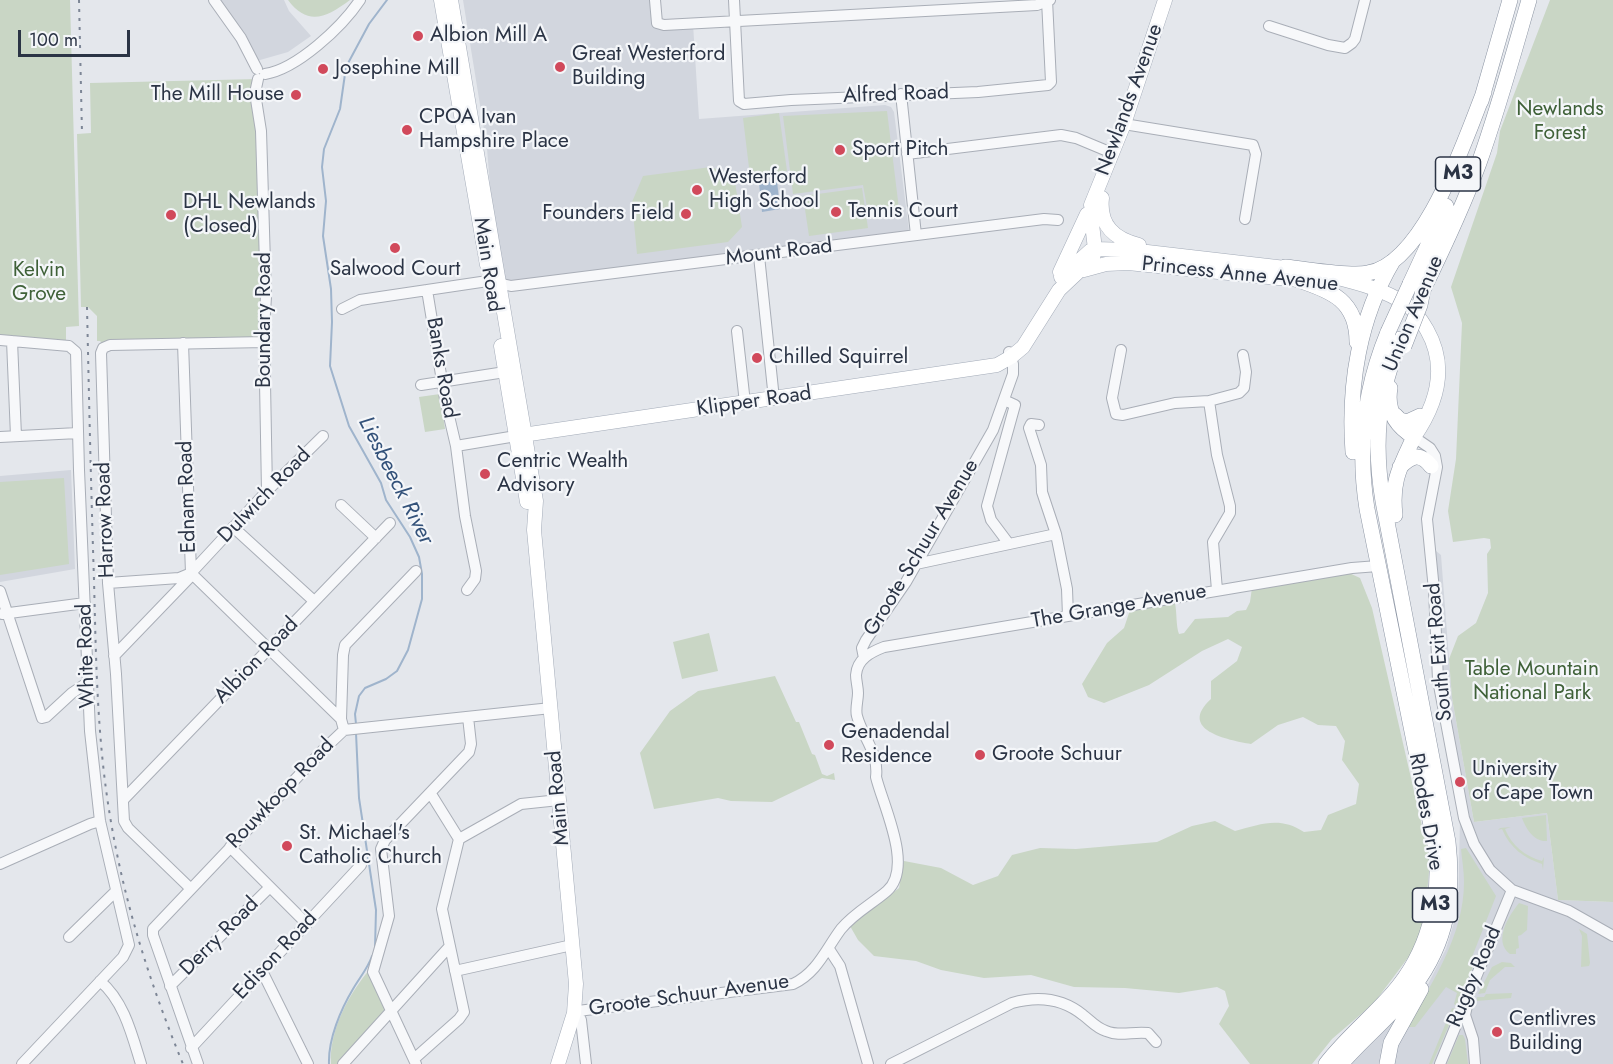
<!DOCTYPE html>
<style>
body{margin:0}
#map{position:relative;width:1613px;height:1064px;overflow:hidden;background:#e4e7ec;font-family:Jost,sans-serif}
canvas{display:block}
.scale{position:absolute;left:18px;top:30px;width:112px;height:27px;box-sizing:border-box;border:3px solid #2b3445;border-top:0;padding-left:8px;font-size:18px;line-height:21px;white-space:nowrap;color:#2b3445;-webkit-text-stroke:4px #f4f6f9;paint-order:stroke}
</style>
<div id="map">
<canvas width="1613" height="1064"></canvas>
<div class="scale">100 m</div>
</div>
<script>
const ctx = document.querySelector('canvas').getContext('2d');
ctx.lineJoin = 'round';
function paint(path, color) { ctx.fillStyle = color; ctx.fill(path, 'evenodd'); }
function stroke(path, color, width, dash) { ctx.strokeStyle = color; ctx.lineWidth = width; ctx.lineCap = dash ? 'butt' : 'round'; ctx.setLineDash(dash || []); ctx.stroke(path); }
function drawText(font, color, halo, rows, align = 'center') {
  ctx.font = font + ' Jost,sans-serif'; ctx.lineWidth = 4.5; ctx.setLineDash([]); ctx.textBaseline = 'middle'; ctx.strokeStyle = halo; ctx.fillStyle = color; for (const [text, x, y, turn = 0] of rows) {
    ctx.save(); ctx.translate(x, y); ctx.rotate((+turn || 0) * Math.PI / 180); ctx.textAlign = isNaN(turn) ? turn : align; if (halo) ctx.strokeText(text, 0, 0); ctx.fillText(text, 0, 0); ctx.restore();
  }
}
const built = new Path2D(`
 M214 0H284L289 11 311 36 288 52 253 62Z
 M463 0H655L657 23 693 24 699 119 885 105 891 107 894 112 909 231 759 255 503 292 498 289 487 148Z
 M71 470 75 569 0 582V476Z
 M1424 541 1441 555 1452 698 1474 822 1547 813 1558 900 1613 902V1064H1350L1386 1025 1424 992 1446 949 1458 909 1460 821 1437 703 1432 669 1430 590Z`);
const green = new Path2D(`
 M0 0H70L79 326 66 327V344L0 336Z
 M288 0H350C327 17 308 27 288 0Z
 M1550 0H1613V902L1558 900 1547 813 1474 822 1452 698 1449 659 1458 636 1476 623 1488 593 1487 554 1491 548 1490 539 1484 538 1453 542 1448 511 1456 459 1462 323 1451 287 1497 153 1500 131Z
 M258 79 265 342 106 347 100 341H97V316L88 307H81L77 134 91 133 90 83Z
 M887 111 899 209 868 213 863 185 793 194 783 116Z
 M779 113 787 171 750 176 743 118Z
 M711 167 734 176 742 227 728 242 637 254 632 202 643 176Z
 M862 188 868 228 809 236 803 196Z
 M440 394 445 429 425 432 419 397Z
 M64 478 69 564 0 575V482Z
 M1347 572 1360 578 1372 608 1430 861 1427 893 1419 943 1374 1003 1332 1039 1312 1064H1250L1219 1024 1229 1006 1225 991 1217 987 1179 993 1125 988 1074 987 1031 975 984 978 941 970 916 961 874 956 858 940 850 926 899 888 904 861 941 868 973 885 998 876 1012 855 1040 848 1076 849 1157 842 1192 826 1215 821 1235 831C1261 824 1280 816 1304 832L1321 830 1328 815 1356 804 1359 784 1342 760 1345 741 1336 726 1318 725 1303 717 1278 725 1251 744C1228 740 1177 730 1211 699V681L1237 661 1242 647 1228 639 1202 651 1149 685 1104 703 1088 697 1082 684 1107 643 1124 628 1130 610 1175 603C1177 613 1176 627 1179 634L1184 633 1195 619 1228 617 1237 611 1246 610 1250 602 1252 588Z
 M709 633 718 671 682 679 673 642Z
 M775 676 796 722H799L812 754 815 755 822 774 827 776 834 773 835 780 822 778 772 802 731 801 718 798 654 809 640 753 670 711 698 691Z
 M1546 815 1547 841C1534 842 1526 829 1522 818Z
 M1511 827 1505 829C1512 846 1525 856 1542 861L1544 857 1543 870 1542 864C1524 858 1510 848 1502 829L1498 830 1500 828Z
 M1466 848 1496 896 1472 957 1476 959 1457 1006 1454 1004 1457 993 1446 987 1415 1027H1406C1432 984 1464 935 1464 882 1464 871 1462 860 1461 849Z
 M1519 903 1528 906 1527 930 1521 935 1518 936 1519 948 1516 949V954H1510C1493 941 1508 917 1519 903Z
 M1579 929 1587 934 1590 963 1589 966 1581 967 1582 936Z
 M1502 962 1511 963 1515 967H1505L1490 980 1485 993 1478 994 1492 967Z
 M370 969 387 1010 337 1064H331C329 1030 349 994 370 969Z
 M1512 993 1511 998 1477 1001V997H1484L1486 994Z
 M1452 1008 1456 1009 1432 1064H1429Z
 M1459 1035H1463L1465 1039 1468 1064H1447Z`);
const water = new Path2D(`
 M777 181 780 209 762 212 759 183Z`);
const stream = new Path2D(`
 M356 724 355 714 359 696 365 688 386 679 397 671 408 650 422 599V574L419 557 410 537 386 500 381 483 349 426 330 366 332 322 331 289 323 236 326 201 322 167 324 149 340 109 346 67 369 24 387 0
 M356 733 359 798 376 910 375 948
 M329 1064C328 1039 341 1009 353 989 360 977 368 968 372 956`);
const minor = new Path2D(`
 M214 0 241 38 257 69
 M655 0 657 23 664 25 1037 5 1050 0
 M734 0 739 101 744 104 791 100 978 92 1048 85 1051 82 1047 0
 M1269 26 1328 45 1345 48 1352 43 1355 39 1365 0
 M265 74C297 69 342 27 360 0
 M258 79 255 93 261 131 266 297 264 328 267 491
 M901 94 916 235
 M1124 124 1253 145 1256 154 1245 219
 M907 154 1061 135 1076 138 1112 153
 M759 256 774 399
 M427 290 445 399 456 446 465 516 476 571 475 579 467 590
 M342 309 360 300 481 282 490 281 511 286 1044 219 1058 220
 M737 331 745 403
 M0 340 69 346 76 352 79 470 90 731 100 821 129 945 123 957 22 1064
 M12 341 16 436
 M183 343 191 573 341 719 344 730
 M1121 350 1112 398 1116 414 1123 415 1175 403 1209 401
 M421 385 505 372
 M1004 400 1015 405 987 506 991 520 1009 544
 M1039 425 1031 424 1029 428 1041 465 1042 492 1056 534 1067 589 1068 616
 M0 437 78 433
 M1414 437 1430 448 1435 456 1437 467 1427 519 1434 590 1438 680 1464 818 1474 844 1490 870 1512 890 1569 911 1613 936
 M456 446 516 436
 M341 505 376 538
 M233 527 314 601
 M916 564 1056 534
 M108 583 179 578 191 573 267 491 323 436
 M1217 590 1213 542 1230 513V506L1217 455 1209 401 1239 393 1244 388 1246 372 1243 355
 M0 591 42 718 46 717 72 693 87 683
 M2 614 85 603
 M114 656 192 575
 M864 658 862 648 866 640 906 582 993 430 1013 374V364L1009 352
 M341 719 343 655 345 645 416 571
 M431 794 459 839
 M123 800 390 523
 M230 847 307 924
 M0 864 90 824 100 821
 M190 888 128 828 124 821 116 674 108 583 101 353 103 348 110 345 265 342
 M69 937 116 891
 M829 949 840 966 868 1064
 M262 971 308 1064
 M455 971 572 945
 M100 981C124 1001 132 1035 141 1064
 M170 986 269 888
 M1467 1006 1465 1015 1473 1039 1475 1064
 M575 1007 581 1020 586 1064
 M578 1011 793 984C817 973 826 949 841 929 854 913 872 904 887 891 914 867 883 806 876 777 879 753 863 738 857 716 855 709 858 701 858 693 858 687 856 681 856 675 857 659 871 652 884 647L1352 568 1378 566
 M191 1048 361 865
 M414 1059 459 1019 464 1012 442 909 459 839 521 804 559 800
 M198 1064 153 935V929L324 749 344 730 551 708
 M343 1064 449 947
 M416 1064 373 972 389 916 381 849 385 840 469 752 471 744 468 717
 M891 1064 1012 1003C1037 996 1062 998 1083 1015 1091 1021 1096 1028 1106 1031 1120 1037 1133 1031 1148 1033L1156 1042
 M1440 1064 1512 890`);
const major = new Path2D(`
 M441 0 487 265
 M451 0 536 501 534 530 576 984 574 1013 558 1064
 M1102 198C1099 225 1114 239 1139 245
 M1091 205 1124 124 1165 0
 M1084 270 1106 264 1128 263 1309 281
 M1060 272 1087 214
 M1061 277 1090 251 1095 249 1130 250 1294 269
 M1334 277C1358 283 1386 290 1407 305 1415 311 1422 321 1427 330 1448 367 1437 404 1414 437
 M501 346 527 502
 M516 436 997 365 1011 357 1023 347 1059 290 1093 258 1095 249 1092 224 1094 199`);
const highway = new Path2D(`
 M1481 101 1510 0
 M1285 267C1307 269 1349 277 1368 273 1425 263 1465 139 1484 92
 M1298 280C1332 291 1357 301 1357 342
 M1410 284 1446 206
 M1423 290C1443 249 1463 207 1479 163 1498 110 1513 55 1529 0
 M1390 388C1386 410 1396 426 1414 437 1400 467 1391 481 1395 515
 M1395 415 1400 420 1407 422 1420 416
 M1353 452C1348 386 1359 318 1393 261
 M1400 467C1411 456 1420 452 1431 466
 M1326 1064C1346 1038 1372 1017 1393 993 1428 953 1441 901 1436 850L1367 509C1357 447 1364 390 1388 332
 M1341 1064C1364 1037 1393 1015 1414 986 1447 942 1454 896 1448 842L1383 501C1373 442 1378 395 1400 339
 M1387 1064 1391 1043 1421 989`);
const rail = new Path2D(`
 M79 0 82 133
 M87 307C89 398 91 489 94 580 96 659 97 738 110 816 124 902 150 984 183 1064`);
const highwayBridge = new Path2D(`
 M1388 332 1410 284
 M1404 346 1420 305 1423 290`);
const markers = [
 [418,36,6,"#d1495b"],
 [560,67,6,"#d1495b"],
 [323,69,6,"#d1495b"],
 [296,95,6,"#d1495b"],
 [407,130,6,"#d1495b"],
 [840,150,6,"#d1495b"],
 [697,190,6,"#d1495b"],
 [836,212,6,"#d1495b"],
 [686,214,6,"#d1495b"],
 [171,215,6,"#d1495b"],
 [395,248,6,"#d1495b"],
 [757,358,6,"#d1495b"],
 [485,474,6,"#d1495b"],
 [829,745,6,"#d1495b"],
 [980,755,6,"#d1495b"],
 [1460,782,6,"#d1495b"],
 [287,846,6,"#d1495b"],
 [1497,1032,6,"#d1495b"]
];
const shields = [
 [1458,174,45],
 [1435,905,45]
];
const shieldNames = [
 ["M3",1458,174],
 ["M3",1435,905]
];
const poiNames = [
 ["Albion Mill A",430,36],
 ["Great Westerford",572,55],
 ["Building",572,79],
 ["Josephine Mill",335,69],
 ["The Mill House",284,95,"right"],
 ["CPOA Ivan",419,118],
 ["Hampshire Place",419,142],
 ["Sport Pitch",852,150],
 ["Westerford",709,178],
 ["High School",709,202],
 ["DHL Newlands",183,203],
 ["(Closed)",183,227],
 ["Tennis Court",848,212],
 ["Founders Field",674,214,"right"],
 ["Salwood Court",395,270,"center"],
 ["Chilled Squirrel",769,358],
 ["Centric Wealth",497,462],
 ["Advisory",497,486],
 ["Genadendal",841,733],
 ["Residence",841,757],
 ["Groote Schuur",992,755],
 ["University",1472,770],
 ["of Cape Town",1472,794],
 ["St. Michael's",299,834],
 ["Catholic Church",299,858],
 ["Centlivres",1509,1020],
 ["Building",1509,1044]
];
const streetNames = [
 ["Alfred Road",896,95,-2],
 ["Newlands Avenue",1130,100,-70],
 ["Mount Road",779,253,-7],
 ["Main Road",487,265,81],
 ["Princess Anne Avenue",1240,275,6],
 ["Union Avenue",1414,314,-67],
 ["Boundary Road",265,320,-90],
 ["Banks Road",441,368,80],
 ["Klipper Road",754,402,-8],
 ["Dulwich Road",265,496,-46],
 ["Ednam Road",188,497,-92],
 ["Harrow Road",106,520,-92],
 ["Groote Schuur Avenue",922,548,-59],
 ["The Grange Avenue",1119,607,-10],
 ["South Exit Road",1440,652,-95],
 ["White Road",87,656,-92],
 ["Albion Road",257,661,-46],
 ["Rouwkoop Road",281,794,-46],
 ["Main Road",559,798,-95],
 ["Rhodes Drive",1425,812,80],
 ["Derry Road",220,937,-45],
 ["Edison Road",276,956,-47],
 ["Rugby Road",1475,977,-67],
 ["Groote Schuur Avenue",689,996,-8]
];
const parkNames = [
 ["Newlands",1560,110],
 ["Forest",1560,134],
 ["Kelvin",39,271],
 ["Grove",39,295],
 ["Table Mountain",1532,670],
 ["National Park",1532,694]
];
const waterNames = [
 ["Liesbeeck River",395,481,63]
];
paint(built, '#d2d6de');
paint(green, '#c9d6c5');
paint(water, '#9fb4cc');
stroke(stream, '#9fb4cc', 2);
stroke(minor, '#a9aeb7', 12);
stroke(major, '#a3abb8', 15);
stroke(highway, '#8b94a3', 16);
stroke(minor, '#f7f8fa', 10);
stroke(major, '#fff', 14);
stroke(highway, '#fff', 15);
stroke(rail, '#7d8696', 2, [3, 6]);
stroke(highwayBridge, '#8b94a3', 16, []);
stroke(highwayBridge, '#fff', 15);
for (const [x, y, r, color] of markers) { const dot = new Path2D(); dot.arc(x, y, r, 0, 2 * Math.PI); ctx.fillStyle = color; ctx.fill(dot); stroke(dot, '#f4f6f9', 2); }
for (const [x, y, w] of shields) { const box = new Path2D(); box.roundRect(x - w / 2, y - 17, w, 34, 4.5); ctx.fillStyle = '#f4f6f9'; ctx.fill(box); stroke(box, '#2b3445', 1.5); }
drawText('bold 20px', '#2b3445', null, shieldNames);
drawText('21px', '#2b3445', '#f4f6f9', poiNames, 'left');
drawText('21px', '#2b3445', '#f4f6f9', streetNames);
drawText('21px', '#3f6138', '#f4f6f9', parkNames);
drawText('italic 22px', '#34527a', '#f4f6f9', waterNames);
</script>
